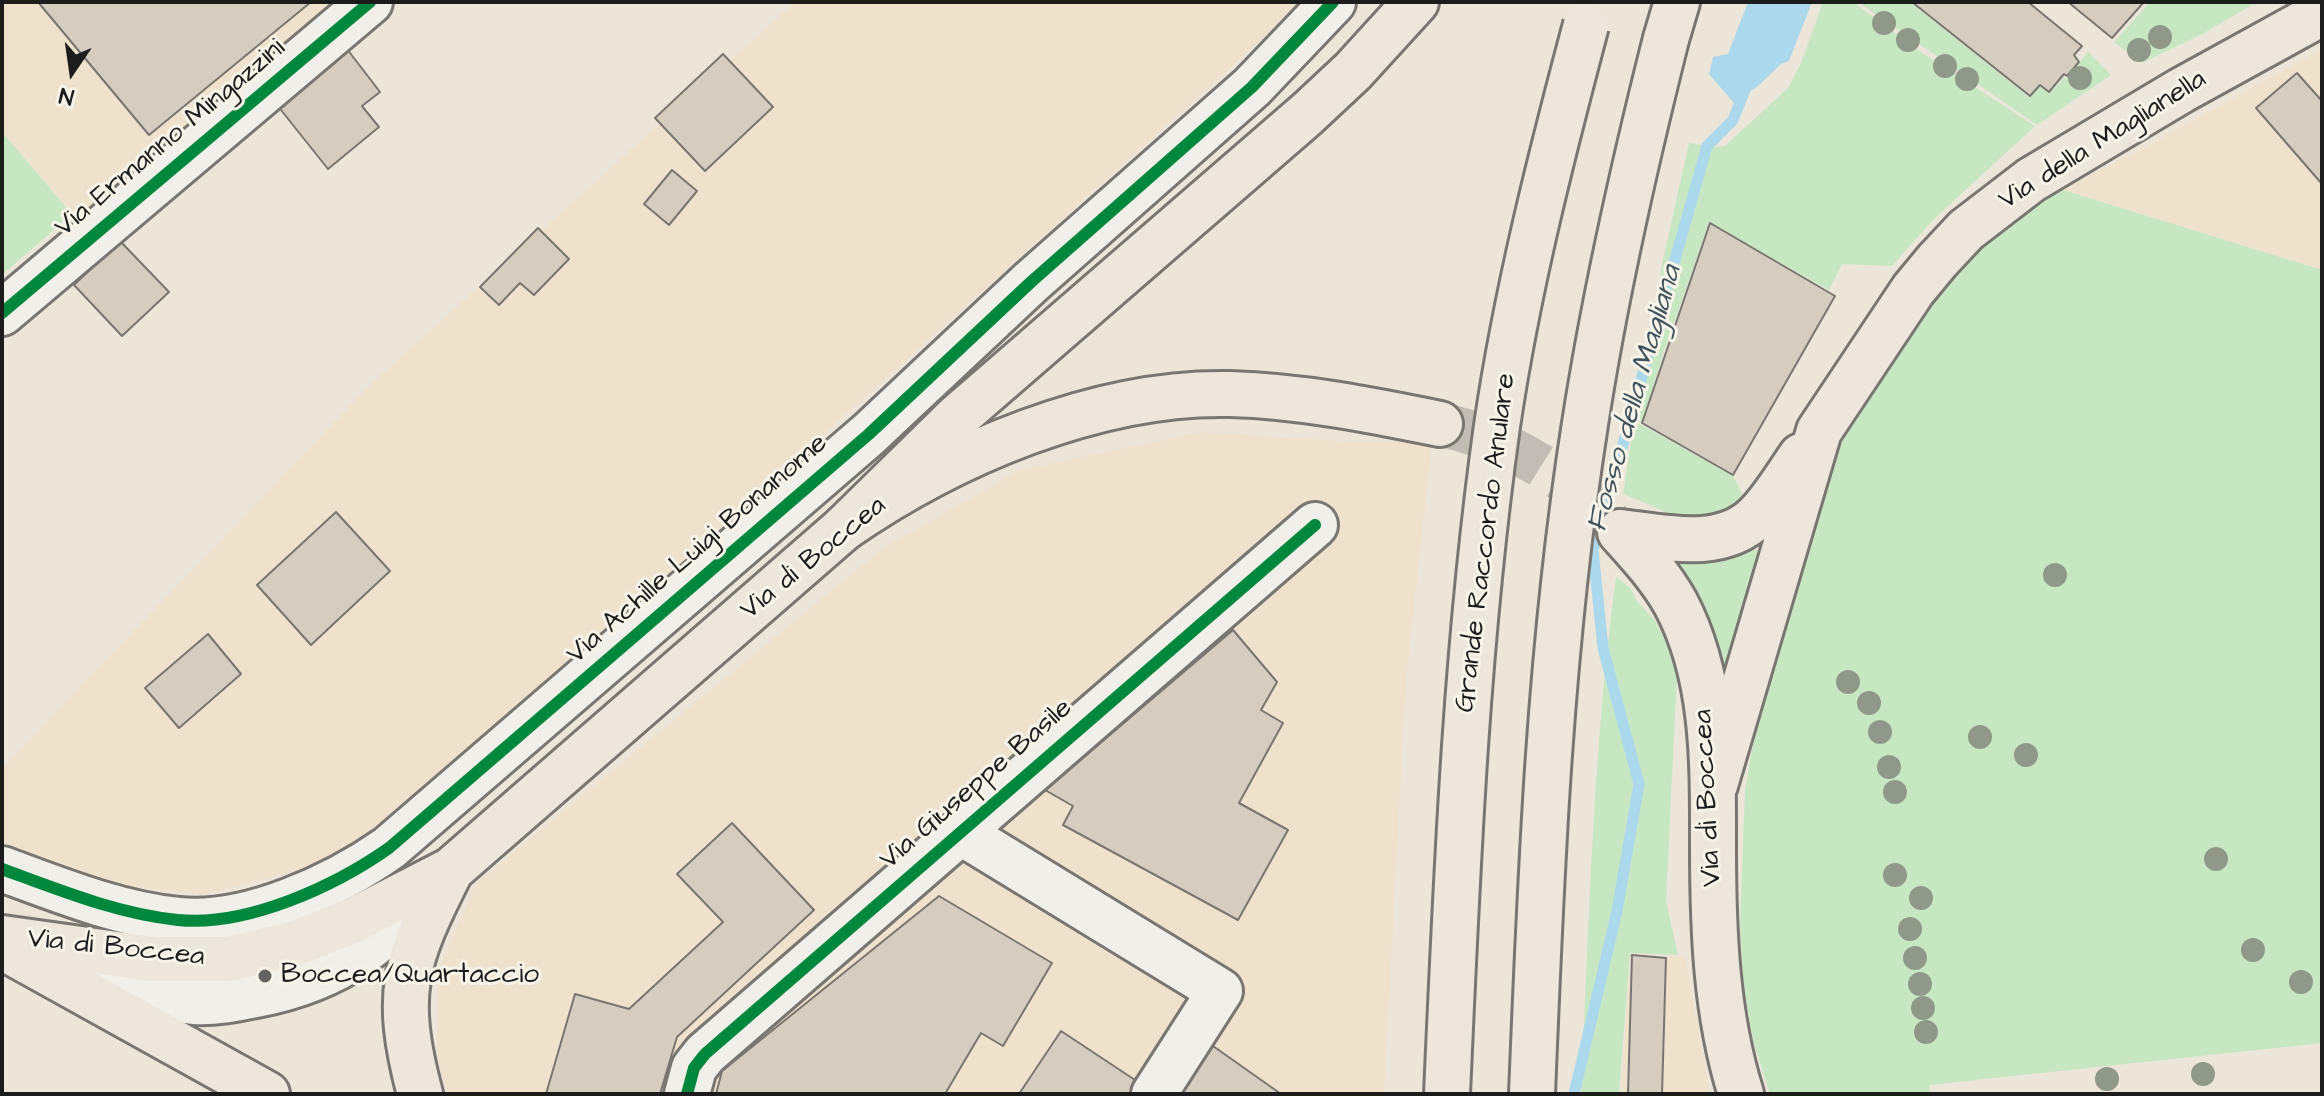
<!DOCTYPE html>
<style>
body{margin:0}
#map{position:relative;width:2324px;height:1096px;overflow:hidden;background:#ebe5da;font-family:"Architects Daughter",sans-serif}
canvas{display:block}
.frame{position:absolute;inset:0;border:4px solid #1c1c1c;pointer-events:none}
.north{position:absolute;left:32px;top:32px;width:80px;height:80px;-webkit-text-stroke:6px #f7f3e8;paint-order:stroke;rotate:193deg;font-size:22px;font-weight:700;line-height:32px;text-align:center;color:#1c1c1c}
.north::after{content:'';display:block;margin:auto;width:28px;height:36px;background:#1c1c1c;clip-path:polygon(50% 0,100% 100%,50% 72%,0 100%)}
</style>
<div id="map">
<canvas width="2324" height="1096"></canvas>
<div class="frame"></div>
<div class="north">N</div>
</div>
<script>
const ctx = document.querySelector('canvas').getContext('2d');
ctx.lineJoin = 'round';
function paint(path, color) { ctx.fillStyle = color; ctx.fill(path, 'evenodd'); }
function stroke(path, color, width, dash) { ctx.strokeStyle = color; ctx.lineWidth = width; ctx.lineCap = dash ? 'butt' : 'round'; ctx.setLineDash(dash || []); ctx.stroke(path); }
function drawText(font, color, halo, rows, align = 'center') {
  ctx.font = font + ' "Architects Daughter",sans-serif'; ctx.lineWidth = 6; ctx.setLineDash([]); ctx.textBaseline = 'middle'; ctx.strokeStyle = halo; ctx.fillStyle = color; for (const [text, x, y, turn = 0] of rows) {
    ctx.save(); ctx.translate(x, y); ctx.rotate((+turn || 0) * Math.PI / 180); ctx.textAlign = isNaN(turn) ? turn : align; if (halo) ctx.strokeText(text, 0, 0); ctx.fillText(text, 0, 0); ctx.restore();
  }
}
const built = new Path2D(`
 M2 2H383L107 253 2 132Z
 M795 2H1303L377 837 305 868 205 894 102 884 2 845V768L372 383Z
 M2322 49V270L2063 190 2154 142Z
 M1201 432 1357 442H1432L1406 681 1384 1094H449L437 1059V973L476 883 882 549 1020 470Z
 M1631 954 1685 957 1710 1094H1620Z`);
const green = new Path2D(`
 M1823 2H1853L1924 54 2035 126 1933 220 1892 266 1842 264 1829 290 1709 223 1663 354 1642 423 1634 420 1663 260 1689 143 1713 147 1725 146 1788 88 1801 63Z
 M1858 2H1910L2029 97 2040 86 2050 93 2064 78H2067L2088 52 2111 75 2037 125Z
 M2150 2H2257L2204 33 2142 63 2114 42Z
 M2 132 72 214 2 275Z
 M2031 180 2322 270V1043L1929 1085 1930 1094H1770L1753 1041 1743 980 1740 922 1745 791 1786 548 1843 395Z
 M1634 421 1733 476 1743 496 1736 513 1683 519 1623 494Z
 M1755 550 1758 551C1760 577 1733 634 1728 665H1722L1672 563 1674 559 1710 561Z
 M1616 577 1630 588 1637 601 1656 622 1672 653 1677 674 1666 901 1678 955 1630 953 1619 1094H1581C1589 922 1593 748 1616 577Z`);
const water = new Path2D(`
 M1748 2H1812L1789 61 1781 64 1758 86 1734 103 1709 74 1713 57 1728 54Z`);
const stream = new Path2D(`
 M1574 1094 1617 911 1639 784 1603 648 1593 550 1707 146 1733 120 1747 85`);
const building = new Path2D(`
 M38 2H311L149 135Z
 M1912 2H2028L2082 46 2074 55 2079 62 2067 76 2064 74 2049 92 2040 85 2030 96Z
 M2068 2H2144L2112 38Z
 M347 49 380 92 362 106 379 127 328 169 277 105Z
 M723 54 773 107 705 171 655 118Z
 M2297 73 2322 101V184L2256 108Z
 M672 170 697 191 669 225 644 204Z
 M1710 223 1835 296 1733 475 1642 423Z
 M538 228 569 259 534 295 520 283 499 305 480 287Z
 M120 241 169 292 122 336 74 285Z
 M336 512 390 571 311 645 257 585Z
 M1233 630 1277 682 1261 710 1283 723 1239 803 1288 830 1238 920 1063 825 1073 806 1045 790Z
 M208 634 241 674 179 728 145 688Z
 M732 823 814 910 677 1037 660 1094H546L575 994 629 1009 723 922 677 874Z
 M939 896 1052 963 1003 1046 981 1033 945 1094H716L722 1071Z
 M1632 955 1666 958 1662 1094H1628Z
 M1061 1031 1138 1082 1130 1094H1019Z
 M1213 1046 1281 1094H1178Z`);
const majorTunnel = new Path2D(`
 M1440 424C1513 441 1569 478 1620 532`);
const minor = new Path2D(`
 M2 313 370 2
 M960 832 1220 991 1154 1094
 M2 869C59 890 118 914 178 920 247 927 335 886 389 848L869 434 1031 282 1252 87 1333 2
 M54 961C99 978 147 998 195 1002 215 1003 236 999 256 995 345 978 383 940 444 878
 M687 1094 694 1068 705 1054 1315 525`);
const major = new Path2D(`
 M1620 532C1640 554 1661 577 1676 604 1715 678 1713 766 1713 847 1713 930 1716 1015 1741 1094
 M1620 532C1664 537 1721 552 1757 516 1774 499 1787 476 1801 456
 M1715 785 1819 431 1913 290 1937 261 1966 230 2031 180 2182 90 2322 13
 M2 938 152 959H228L297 943 354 920 451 870 844 528C951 454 1097 391 1230 394 1301 396 1371 410 1440 424
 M4 948 267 1094
 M420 1094C393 992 405 961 451 870`);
const highway = new Path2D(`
 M1666 39 1677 2
 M844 528 956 418 1307 114 1353 71 1416 2`);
const highwayBridge = new Path2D(`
 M1447 1094C1457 871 1466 647 1497 426 1517 290 1551 157 1586 25
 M1532 1094C1541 870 1550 646 1585 424 1605 294 1634 166 1666 39`);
const cycleway = new Path2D(`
 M2 313 370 2
 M2 869C59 890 118 914 178 920 247 927 335 886 389 848L869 434 1031 282 1252 87 1333 2
 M687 1094 694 1068 705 1054 1315 525`);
const trees = [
 [1884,23],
 [2160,37],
 [1908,40],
 [2139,50],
 [1945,66],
 [2080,78],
 [1967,79],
 [2055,575],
 [1848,682],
 [1869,703],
 [1880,732],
 [1980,737],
 [2026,755],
 [1889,767],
 [1895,792],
 [2216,859],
 [1895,875],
 [1921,898],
 [1910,929],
 [2253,950],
 [1915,958],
 [2301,982],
 [1920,984],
 [1923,1008],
 [1926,1032],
 [2203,1074],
 [2107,1079]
];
const markers = [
 [265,976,8,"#64625e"]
];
const streetNames = [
 ["Via Ermanno Mingazzini",171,139,-40],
 ["Via della Maglianella",2103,141,-32],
 ["Grande Raccordo Anulare",1487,543,-83],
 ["Via Achille Luigi Bonanome",698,550,-41],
 ["Via di Boccea",814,559,-39],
 ["Via Giuseppe Basile",977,785,-41],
 ["Via di Boccea",1709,798,-93],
 ["Via di Boccea",116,949,6]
];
const poiNames = [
 ["Boccea/Quartaccio",281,976]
];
const waterNames = [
 ["Fosso della Magliana",1636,399,-74]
];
paint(built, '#eee2cd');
paint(green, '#c7e7c3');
paint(water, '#acd8eb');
stroke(stream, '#acd8eb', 11);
paint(building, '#d5cdbf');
stroke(building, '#797672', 2);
stroke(majorTunnel, '#c2bdb4', 44, [44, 22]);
stroke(minor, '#797672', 50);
stroke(major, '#797672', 50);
stroke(highway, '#797672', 50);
stroke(minor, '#f1efea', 44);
stroke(major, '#ece6dd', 44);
stroke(highway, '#ece6dd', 44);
stroke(highwayBridge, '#797672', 50, []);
stroke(highwayBridge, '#ece6dd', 44);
stroke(cycleway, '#00873e', 12);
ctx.fillStyle = '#90988a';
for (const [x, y] of trees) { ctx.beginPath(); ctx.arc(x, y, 12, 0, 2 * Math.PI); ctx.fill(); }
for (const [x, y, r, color] of markers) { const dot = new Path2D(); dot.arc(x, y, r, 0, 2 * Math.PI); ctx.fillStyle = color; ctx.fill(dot); stroke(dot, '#f7f3e8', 3); }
drawText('28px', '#1c1c1c', '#f7f3e8', streetNames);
drawText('28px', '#1c1c1c', '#f7f3e8', poiNames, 'left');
drawText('italic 30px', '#3f535c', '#f7f3e8', waterNames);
</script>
